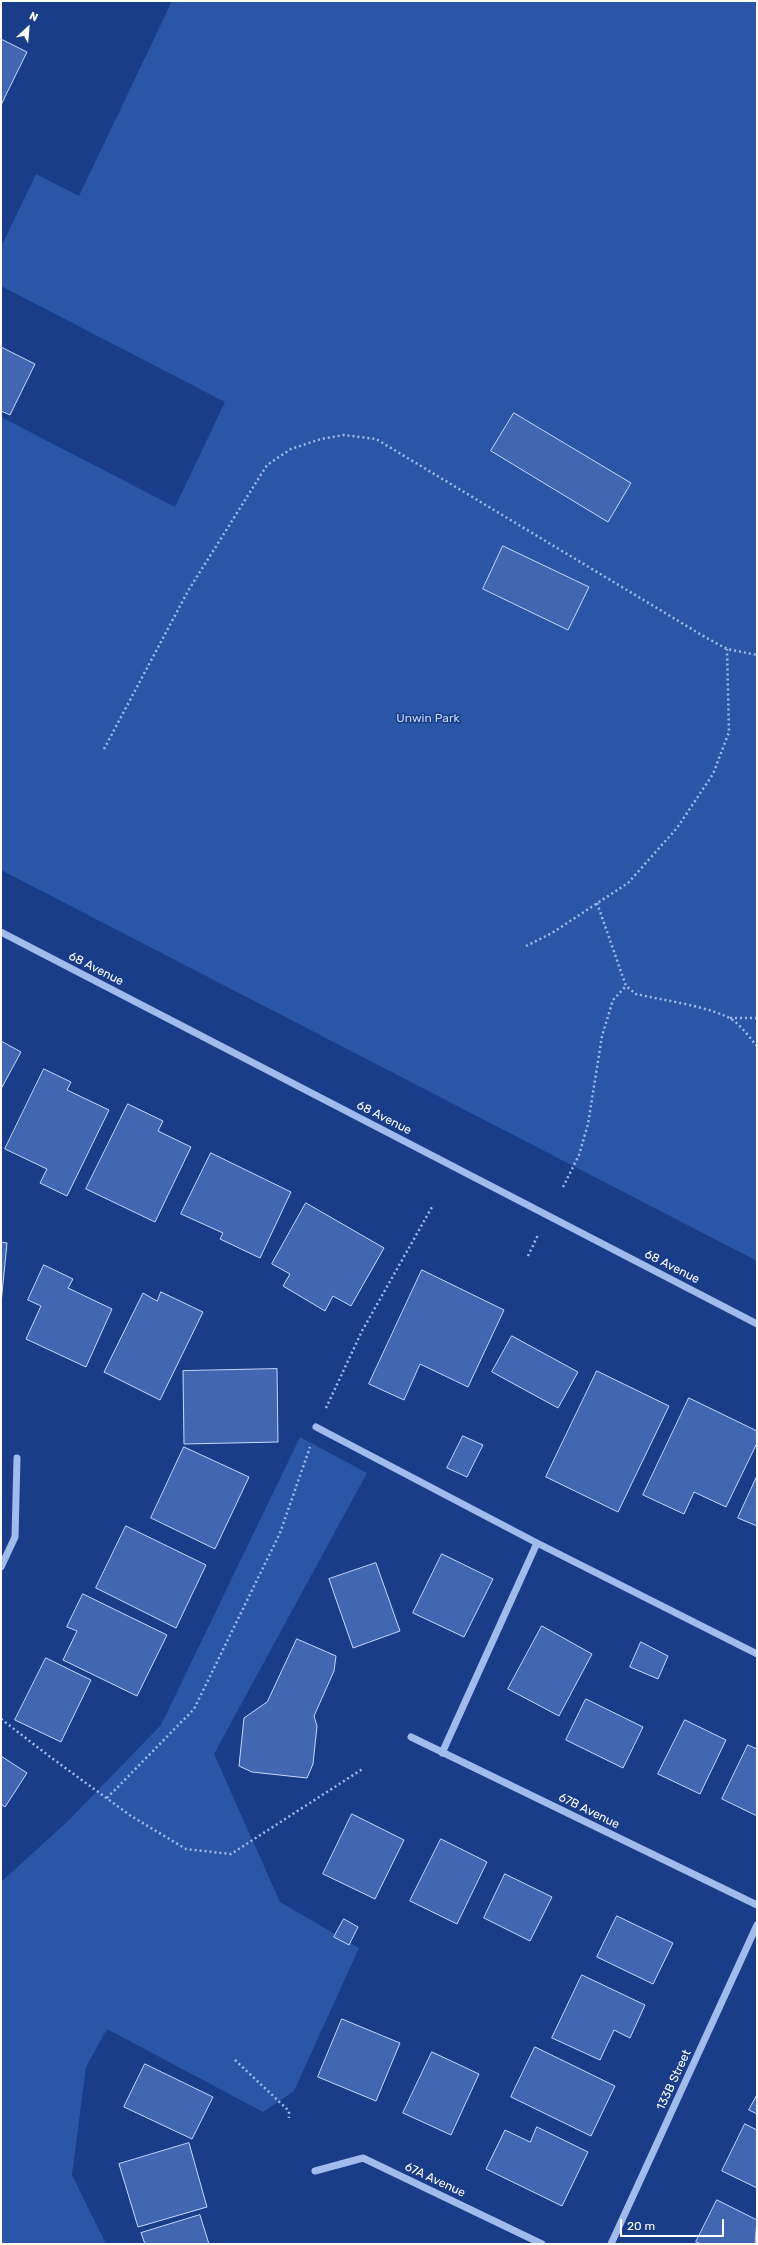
<!DOCTYPE html>
<style>
body{margin:0}
#map{position:relative;width:758px;height:2245px;overflow:hidden;background:#193d89;font-family:Rubik,sans-serif}
canvas{display:block}
.frame{position:absolute;inset:0;border:2px solid #fff;pointer-events:none}
.north{position:absolute;left:8px;top:8px;width:40px;height:40px;-webkit-text-stroke:3px #193d89;paint-order:stroke;rotate:26deg;font-size:11px;font-weight:700;line-height:16px;text-align:center;color:#fff}
.north::after{content:'';display:block;margin:auto;width:14px;height:18px;background:#fff;clip-path:polygon(50% 0,100% 100%,50% 72%,0 100%)}
.scale{position:absolute;left:620px;top:2219px;width:104px;height:18px;box-sizing:border-box;border:2px solid #fff;border-top:0;padding-left:5px;font-size:12px;line-height:14px;white-space:nowrap;color:#fff;-webkit-text-stroke:3px #193d89;paint-order:stroke}
</style>
<div id="map">
<canvas width="758" height="2245"></canvas>
<div class="frame"></div>
<div class="north">N</div>
<div class="scale">20 m</div>
</div>
<script>
const ctx = document.querySelector('canvas').getContext('2d');
ctx.lineJoin = 'round';
function paint(path, color) { ctx.fillStyle = color; ctx.fill(path, 'evenodd'); }
function stroke(path, color, width, dash) { ctx.strokeStyle = color; ctx.lineWidth = width; ctx.lineCap = dash ? 'butt' : 'round'; ctx.setLineDash(dash || []); ctx.stroke(path); }
function drawText(font, color, halo, rows, align = 'center') {
  ctx.font = font + ' Rubik,sans-serif'; ctx.lineWidth = 3; ctx.setLineDash([]); ctx.textBaseline = 'middle'; ctx.strokeStyle = halo; ctx.fillStyle = color; for (const [text, x, y, turn = 0] of rows) {
    ctx.save(); ctx.translate(x, y); ctx.rotate((+turn || 0) * Math.PI / 180); ctx.textAlign = isNaN(turn) ? turn : align; if (halo) ctx.strokeText(text, 0, 0); ctx.fillText(text, 0, 0); ctx.restore();
  }
}
const green = new Path2D(`
 M172 1H757V1261L1 870V417L175 507 225 402 1 286V247L36 174 79 196Z
 M300 1437 367 1473 214 1754 280 1902 359 1948 294 2091 263 2112 107 2029 86 2067 72 2175 106 2244H1V1882L68 1821 161 1725Z`);
const building = new Path2D(`
 M1 39 27 52 1 105Z
 M1 347 35 364 10 415 1 411Z
 M514 413 631 483 608 522 491 451Z
 M503 546 589 587 568 630 483 589Z
 M1 1041 21 1052 1 1089Z
 M44 1069 71 1082 67 1090 109 1110 67 1196 40 1183 47 1169 5 1149Z
 M128 1104 163 1121 158 1131 191 1147 155 1222 86 1189Z
 M211 1153 291 1192 260 1258 220 1239 223 1233 181 1214Z
 M306 1203 384 1248 351 1306 333 1296 325 1311 283 1286 290 1274 272 1264Z
 M1 1242 7 1243 1 1304Z
 M44 1265 73 1279 68 1288 112 1309 86 1367 26 1339 41 1306 28 1300Z
 M422 1270 504 1310 468 1387 420 1364 404 1400 369 1384Z
 M161 1292 203 1312 160 1400 104 1372 143 1293 157 1301Z
 M512 1336 578 1372 558 1408 492 1372Z
 M277 1369 278 1442 184 1444 183 1371Z
 M597 1371 669 1406 618 1512 546 1477Z
 M689 1398 757 1431V1443L726 1507 694 1492 684 1514 643 1495Z
 M463 1436 483 1445 467 1477 447 1468Z
 M184 1447 249 1477 215 1549 151 1518Z
 M757 1476V1526L738 1518Z
 M126 1526 206 1565 176 1628 96 1588Z
 M442 1554 493 1579 464 1637 413 1613Z
 M376 1563 400 1631 353 1648 329 1579Z
 M83 1594 167 1635 137 1696 63 1660 77 1631 67 1627Z
 M542 1626 592 1654 559 1716 508 1689Z
 M297 1639 336 1656 334 1671 314 1716 317 1726 313 1764 307 1778 252 1772 239 1766 244 1718 267 1702Z
 M641 1642 668 1656 658 1679 630 1667Z
 M46 1658 91 1680 61 1742 15 1720Z
 M586 1699 643 1727 623 1768 566 1740Z
 M685 1720 726 1740 700 1794 658 1774Z
 M748 1745 757 1749V1816L722 1799Z
 M1 1756 27 1773 5 1807 1 1804Z
 M352 1814 404 1840 375 1899 323 1874Z
 M441 1839 487 1862 457 1924 410 1901Z
 M505 1874 552 1897 530 1941 484 1918Z
 M617 1916 673 1943 653 1984 597 1957Z
 M344 1919 358 1927 349 1945 334 1937Z
 M582 1975 645 2005 630 2038 614 2030 600 2060 552 2038Z
 M342 2019 400 2043 376 2101 318 2077Z
 M535 2047 615 2086 591 2136 511 2097Z
 M432 2052 479 2074 451 2135 403 2113Z
 M145 2064 213 2097 192 2139 124 2107Z
 M757 2095V2114L749 2110Z
 M745 2124 757 2130V2188L722 2171Z
 M537 2127 588 2152 562 2206 486 2169 505 2130 530 2142Z
 M189 2143 207 2207 138 2227 119 2164Z
 M717 2200 757 2220 755 2244H701L696 2242Z
 M200 2215 209 2244H145L141 2233Z`);
const path = new Path2D(`
 M104 749 188 591 267 465 291 449 321 439 344 435 376 439 705 637 727 649 757 655
 M597 903 626 986 636 994C661 1000 715 1007 734 1021 743 1028 750 1038 757 1046
 M526 946 552 933 628 883 677 828 713 774 729 732 727 649
 M730 1018H757
 M563 1187 579 1155 588 1124 602 1036 613 1000 626 986
 M528 1256 538 1235
 M326 1408 362 1331 432 1207
 M1 1719 49 1756 131 1816 186 1849 231 1854 364 1768
 M107 1798 194 1709 280 1533 310 1447
 M235 2060 289 2111V2118`);
const minor = new Path2D(`
 M1 932 757 1324
 M316 1427 537 1543 757 1654
 M1 1567 15 1537 17 1458
 M411 1737 757 1905
 M442 1753 537 1543
 M315 2171 363 2158 542 2244
 M611 2244 757 1925`);
const parkNames = [
 ["Unwin Park",428,719]
];
const streetNames = [
 ["68 Avenue",96,969,27],
 ["68 Avenue",384,1118,27],
 ["68 Avenue",672,1267,27],
 ["67B Avenue",589,1811,26],
 ["133B Street",674,2080,-65],
 ["67A Avenue",435,2180,25]
];
paint(green, '#2b55a7');
paint(building, '#4167b2');
stroke(building, '#c7d8fa', 1);
stroke(path, '#a1bbed', 2.5, [2, 3]);
stroke(minor, '#a1bbed', 7);
drawText('12px', '#c7d8fa', '#193d89', parkNames);
drawText('12px', '#fff', '#193d89', streetNames);
</script>
